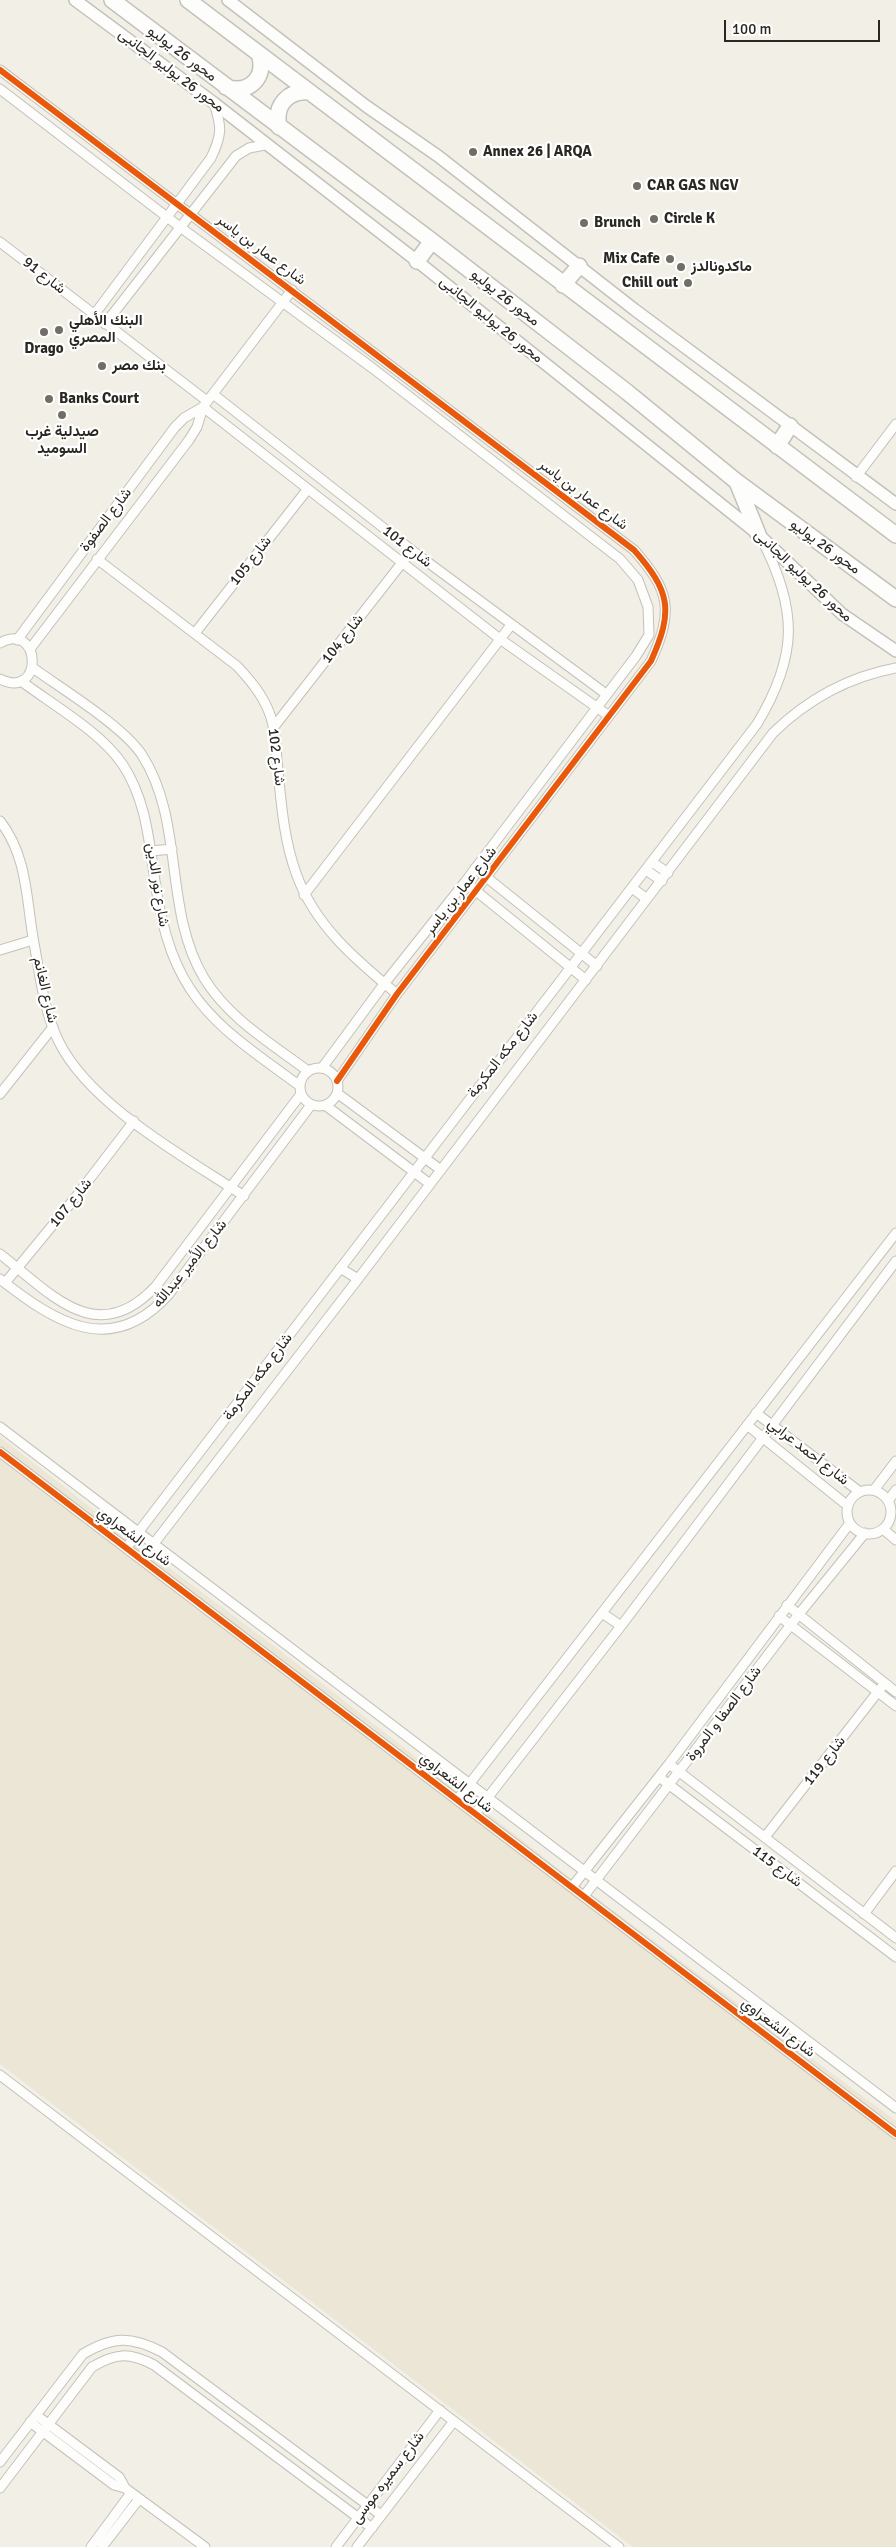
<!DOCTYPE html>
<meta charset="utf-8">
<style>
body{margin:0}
#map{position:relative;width:896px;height:2547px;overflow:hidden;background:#f2efe6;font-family:Signika,sans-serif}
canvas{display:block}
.scale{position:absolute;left:724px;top:20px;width:156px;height:22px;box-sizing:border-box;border:2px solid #2a2822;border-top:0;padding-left:6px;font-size:15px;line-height:18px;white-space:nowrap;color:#2a2822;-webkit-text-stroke:4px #fff;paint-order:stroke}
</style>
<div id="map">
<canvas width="896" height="2547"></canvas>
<div class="scale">100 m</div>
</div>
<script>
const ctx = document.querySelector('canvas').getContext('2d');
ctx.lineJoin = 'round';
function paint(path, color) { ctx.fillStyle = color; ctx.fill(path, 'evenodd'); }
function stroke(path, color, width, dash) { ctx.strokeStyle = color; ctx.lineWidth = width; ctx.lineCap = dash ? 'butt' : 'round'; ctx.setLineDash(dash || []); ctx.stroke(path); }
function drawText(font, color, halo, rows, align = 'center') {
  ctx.font = font + ' Signika,Vazirmatn,sans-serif'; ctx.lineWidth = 4.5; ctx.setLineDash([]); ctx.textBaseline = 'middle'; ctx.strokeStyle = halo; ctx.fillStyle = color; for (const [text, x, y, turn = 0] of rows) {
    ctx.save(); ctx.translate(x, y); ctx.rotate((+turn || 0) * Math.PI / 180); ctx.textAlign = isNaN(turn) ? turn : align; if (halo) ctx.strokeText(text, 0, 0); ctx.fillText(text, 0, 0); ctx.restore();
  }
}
const built = new Path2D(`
 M0 1437 144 1549 278 1649 587 1891 896 2121V2547H633L0 2064Z`);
const street = new Path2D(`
 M0 70 634 550C670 591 674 610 651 661L397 994 337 1081
 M0 89 180 227 371 367 620 559 638 580 648 607 649 635 636 656 465 882 384 984 322 1068
 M0 242 207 401
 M94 315 211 158C222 135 222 127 214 103
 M105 324 236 156 249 148 265 145
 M213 394 418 555 606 694
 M203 407 500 639 609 716
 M856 477 896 424
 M97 559 237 666C250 680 262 694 269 712 275 727 276 745 277 761 281 799 283 837 296 873 314 925 356 960 397 994
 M195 633 307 490
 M17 640 175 427 184 418 203 407
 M0 643C42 620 44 701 0 679
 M30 649 189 440 197 427 203 407 292 290
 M33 668C62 689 123 726 142 755 185 822 163 910 204 978 228 1018 272 1044 308 1071
 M21 681C53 705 101 732 123 765 146 800 149 841 155 881 171 996 211 1022 300 1086
 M273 728 412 550
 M0 821C28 857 26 900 34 943 40 976 44 1012 59 1042 91 1106 185 1157 244 1196
 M151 851 172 849
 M652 862 668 873
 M475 868 597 966
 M646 870 662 881
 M465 882 586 980
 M632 888 647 899
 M304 895 511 625
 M0 950 33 940
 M300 1087a19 19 0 1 1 38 0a19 19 0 1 1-38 0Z
 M337 1093 441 1170
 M0 1094 53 1027
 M325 1105 430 1184
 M0 1254C51 1293 96 1350 156 1286L301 1094
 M340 1268 358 1279
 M0 1279C55 1322 111 1359 169 1294L311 1105
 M5 1283 75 1198 134 1121
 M756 1413 860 1492
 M747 1425 848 1506
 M0 1427 896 2108
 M0 1452 896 2134
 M874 1490 896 1461
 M847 1512a22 22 0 1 1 44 0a22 22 0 1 1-44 0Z
 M888 1501 896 1490
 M883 1529 896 1540
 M127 1547 757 724C798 656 798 610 762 540
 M142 1559 358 1279 773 733C808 699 848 677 896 668
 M787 1605 896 1692
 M602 1613 621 1626
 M779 1616 896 1706
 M669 1764 896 1938
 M659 1777 896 1957
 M457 1800 896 1233
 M475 1814 621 1626 896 1261
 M765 1837 884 1684
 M572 1887 669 1764 850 1523
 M584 1896 799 1614 865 1533
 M864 1914 896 1871
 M0 2075 619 2547
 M36 2415 119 2477 125 2488
 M30 2422 114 2485 125 2488 205 2547
 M0 2462 83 2354C113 2336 131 2336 162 2352L381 2515
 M0 2488 92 2367C116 2353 129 2352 154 2365L372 2528
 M91 2547 131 2493
 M102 2547 139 2499
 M336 2547 440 2410
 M357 2547 454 2421`);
const secondary = new Path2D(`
 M75 0 214 103 417 261 758 534 842 614 896 651
 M228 0 366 106 438 156 635 310 896 504`);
const highway = new Path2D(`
 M112 0 432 241 627 392 736 481 896 599
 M188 0 896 535
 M226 87C249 95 267 77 259 54
 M279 127C274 105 288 90 310 92
 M417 261 432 241
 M563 285 579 266
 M777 446 790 426
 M737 482 758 534`);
const cycleway = new Path2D(`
 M0 70 634 550C670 591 674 610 651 661L397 994 337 1081
 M0 1452 896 2134`);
const markers = [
 [473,152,5,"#706e67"],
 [637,186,5,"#706e67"],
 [654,219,5,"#706e67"],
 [584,223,5,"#706e67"],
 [670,259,5,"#706e67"],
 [681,267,5,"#706e67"],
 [688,283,5,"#706e67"],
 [59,330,5,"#706e67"],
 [44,332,5,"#706e67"],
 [102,366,5,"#706e67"],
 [49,399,5,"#706e67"],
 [62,415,5,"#706e67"]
];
const streetNames = [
 ["محور 26 يوليو",182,54,37],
 ["محور 26 يوليو الجانبى",171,71,37],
 ["شارع عمار بن ياسر",261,250,37],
 ["شارع 91",44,276,38],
 ["محور 26 يوليو",505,298,38],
 ["محور 26 يوليو الجانبى",491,320,39],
 ["شارع عمار بن ياسر",583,495,37],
 ["شارع الصفوة",106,520,-53],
 ["شارع 101",407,547,38],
 ["محور 26 يوليو",825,547,36],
 ["شارع 105",251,561,-52],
 ["محور 26 يوليو الجانبى",803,576,43],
 ["شارع 104",343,639,-52],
 ["شارع 102",276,757,83],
 ["شارع نور الدين",157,885,81],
 ["شارع عمار بن ياسر",461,891,-52],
 ["شارع الغانم",45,990,77],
 ["شارع مكه المكرمة",503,1055,-52],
 ["شارع 107",71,1203,-51],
 ["شارع الأمير عبدالله",190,1264,-51],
 ["شارع مكه المكرمة",258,1377,-53],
 ["شارع أحمد عرابي",808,1452,38],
 ["شارع الشعراوي",134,1537,37],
 ["شارع الصفا و المروة",724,1714,-53],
 ["شارع 119",825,1761,-52],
 ["شارع الشعراوي",456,1783,38],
 ["شارع 115",777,1867,37],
 ["شارع الشعراوي",778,2028,37],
 ["شارع سميره موسى",388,2478,-53]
];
const poiNames = [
 ["Annex 26 | ARQA",483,152],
 ["CAR GAS NGV",647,186],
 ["Circle K",664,219],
 ["Brunch",594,223],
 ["Mix Cafe",660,259,"right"],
 ["ماكدونالدز",691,267],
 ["Chill out",678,283,"right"],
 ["البنك الأهلي",69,321],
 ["المصري",69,338],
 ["Drago",44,349,"center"],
 ["بنك مصر",112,366],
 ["Banks Court",59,399],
 ["صيدلية غرب",62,432,"center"],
 ["السوميد",62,449,"center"]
];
paint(built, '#ebe6d5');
stroke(street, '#c3c1ba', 11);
stroke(secondary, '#c3c1ba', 14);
stroke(highway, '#c3c1ba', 18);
stroke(street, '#fdfdfb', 9);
stroke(secondary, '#fdfdfb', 11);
stroke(highway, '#fdfdfb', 15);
stroke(cycleway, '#e8590c', 6);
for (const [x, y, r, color] of markers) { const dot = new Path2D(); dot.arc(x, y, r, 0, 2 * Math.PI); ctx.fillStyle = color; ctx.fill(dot); stroke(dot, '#fff', 2); }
drawText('15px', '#2a2822', '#fff', streetNames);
drawText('bold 15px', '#2a2822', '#fff', poiNames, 'left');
</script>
